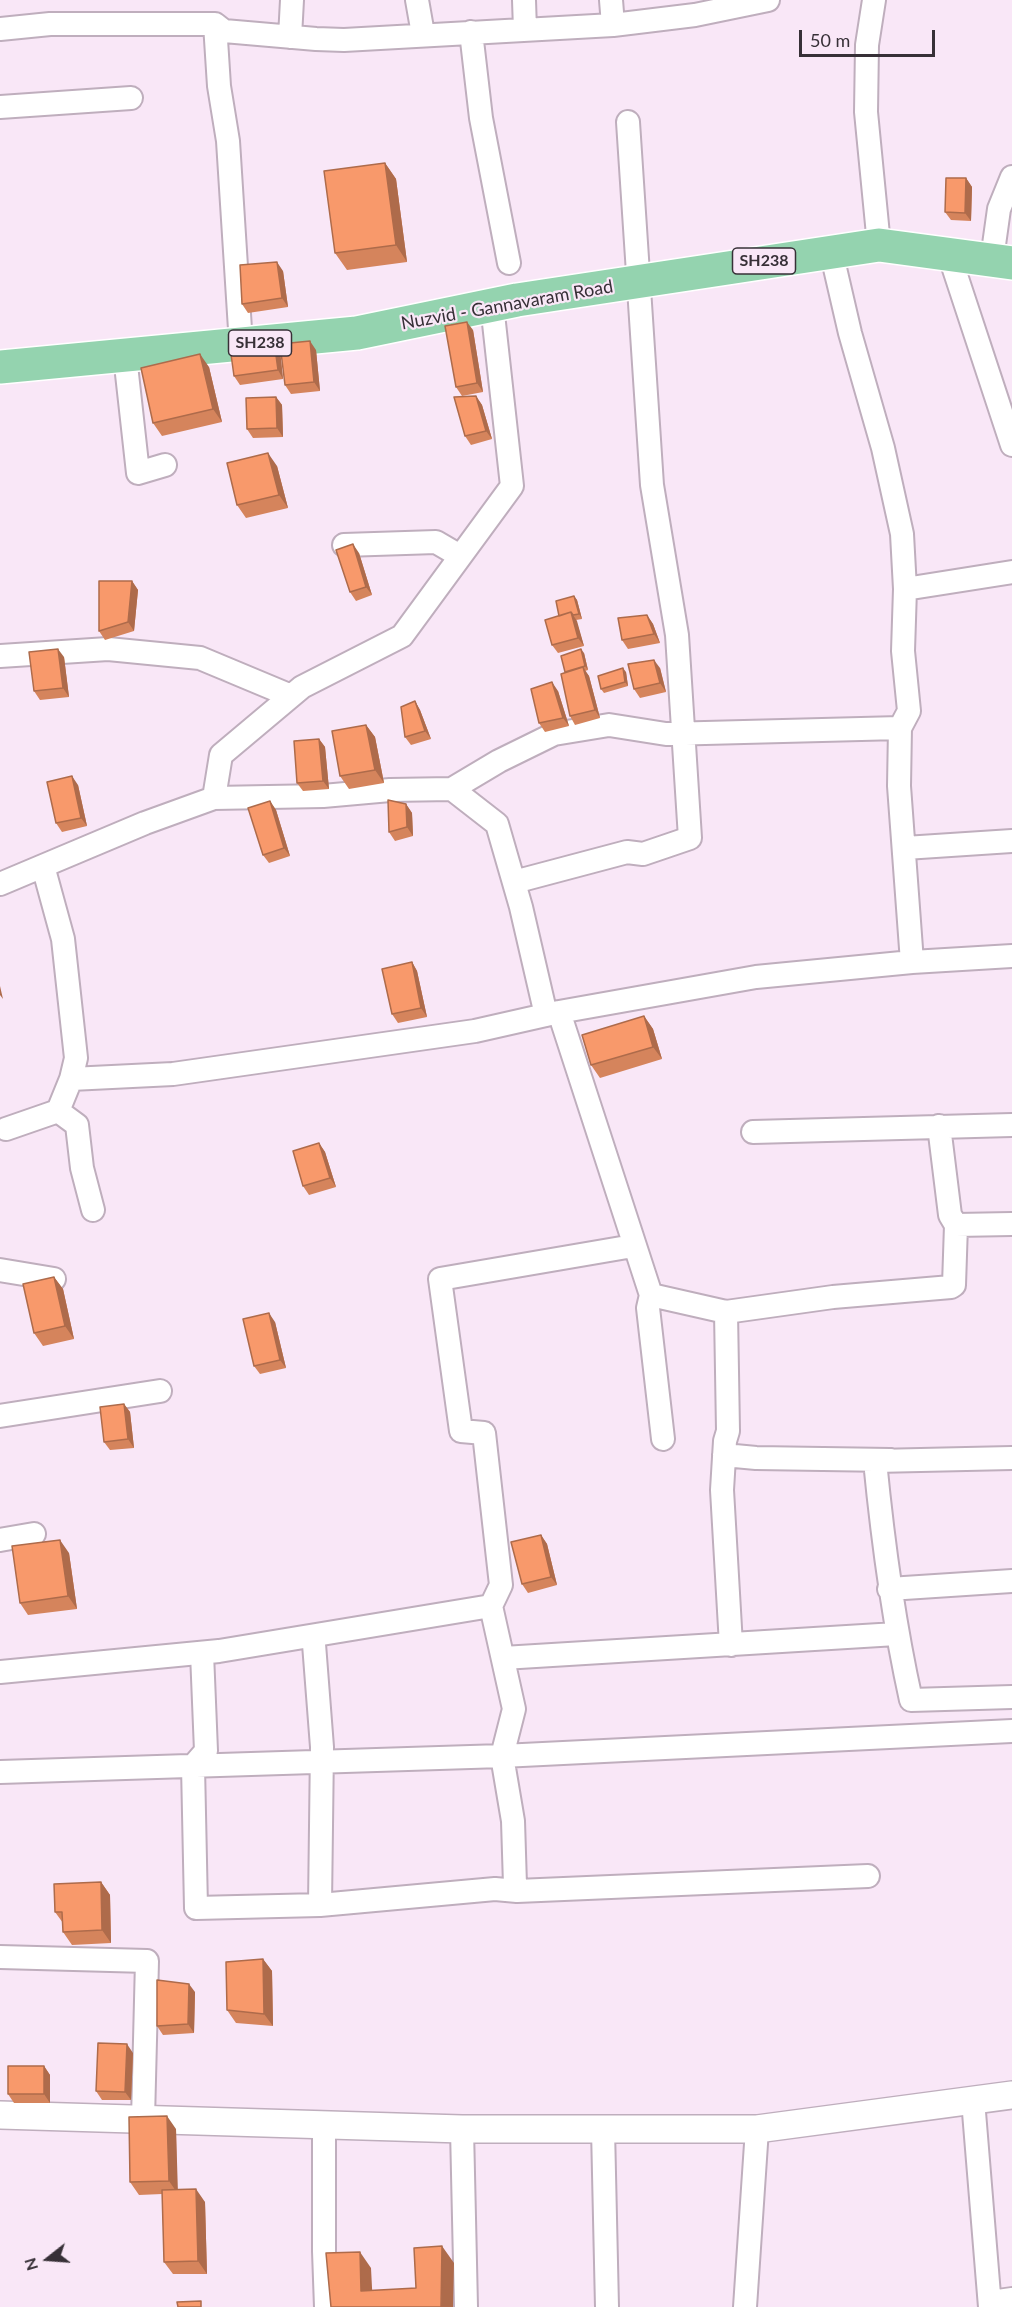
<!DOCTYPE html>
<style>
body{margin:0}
#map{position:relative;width:1012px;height:2307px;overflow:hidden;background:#f9e7f7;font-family:Lato,sans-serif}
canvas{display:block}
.north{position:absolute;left:18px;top:2229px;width:60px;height:60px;-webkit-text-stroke:4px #f9e7f7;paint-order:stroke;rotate:253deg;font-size:16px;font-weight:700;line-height:24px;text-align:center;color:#373037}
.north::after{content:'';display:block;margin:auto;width:21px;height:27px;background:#373037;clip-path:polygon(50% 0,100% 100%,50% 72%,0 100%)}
.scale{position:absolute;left:799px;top:30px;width:136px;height:27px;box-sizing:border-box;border:3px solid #373037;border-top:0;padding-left:8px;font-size:18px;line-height:21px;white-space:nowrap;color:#373037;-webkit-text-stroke:4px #f9e7f7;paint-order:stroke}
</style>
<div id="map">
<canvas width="1012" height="2307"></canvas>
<div class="north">N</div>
<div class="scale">50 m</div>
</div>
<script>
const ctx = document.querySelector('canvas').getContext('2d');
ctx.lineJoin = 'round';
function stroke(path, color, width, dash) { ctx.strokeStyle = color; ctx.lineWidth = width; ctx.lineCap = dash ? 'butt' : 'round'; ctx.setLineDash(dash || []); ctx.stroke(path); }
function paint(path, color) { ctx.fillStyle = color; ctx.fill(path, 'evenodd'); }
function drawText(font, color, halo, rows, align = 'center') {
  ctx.font = font + ' Lato,sans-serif'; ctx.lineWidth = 4.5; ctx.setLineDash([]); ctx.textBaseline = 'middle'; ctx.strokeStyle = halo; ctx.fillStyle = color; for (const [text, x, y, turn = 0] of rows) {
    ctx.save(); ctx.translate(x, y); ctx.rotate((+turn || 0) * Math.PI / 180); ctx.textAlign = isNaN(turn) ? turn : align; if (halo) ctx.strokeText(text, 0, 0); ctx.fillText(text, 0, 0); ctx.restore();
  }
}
const minor = new Path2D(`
 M417 0 423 34
 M524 0 525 30
 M611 0 613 25
 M874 0 867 45 866 112 879 245
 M215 24 219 86 228 141 241 345
 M0 29 50 24H215L224 31 316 39 344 40 613 25 695 15 768 0
 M471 32 481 118 509 263
 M290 37 292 0
 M0 107 131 98
 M831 251 850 333 883 448 902 534 905 589 903 651 909 711 900 728 899 786 912 962
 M949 254 1012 445
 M992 259 999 209 1012 177
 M125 356 138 473 165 465
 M344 545 436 542 460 556
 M905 589 1012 572
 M0 656 108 649 200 658 291 696
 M452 789 497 824 521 907 546 1015
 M214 798 221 755 302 687 402 636 512 486 492 305
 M905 848 1012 841
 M514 882 627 852 643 854 690 838 677 635 652 485 628 122
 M0 884 145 823 214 798 323 796 390 790 452 789 499 761 554 734 609 725 666 734 900 728
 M559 1012 651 1295 648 1308 663 1439
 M71 1079 173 1074 475 1031 559 1012 756 977 912 962 1012 956
 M58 1111 77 1125 82 1168 93 1210
 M6 1129 58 1111 71 1079 76 1058 63 939 43 866
 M753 1132 1012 1125
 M956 1225 1012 1224
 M0 1270 54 1279
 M651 1295 726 1312 833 1297 951 1287 954 1285 956 1225 950 1215 939 1126
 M726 1312 728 1431 725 1441 722 1490 731 1645
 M0 1416 160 1391
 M724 1455 756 1458 890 1460
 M1012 1458 875 1461C883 1543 893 1619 911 1700L1012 1697
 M0 1540 34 1534
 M889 1589 1012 1581
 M311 1636 314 1644 322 1747 320 1905
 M202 1653 206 1751 193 1766 196 1908 320 1905 495 1889 517 1891 515 1885 513 1821 502 1756 514 1709 491 1606 501 1585 484 1433 461 1431 440 1279 633 1246
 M503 1658 896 1634
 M0 1672 219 1651 491 1606
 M0 1772 502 1756 1012 1731
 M517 1891 868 1876
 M0 1957 147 1961 143 2119
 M973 2100 990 2307
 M324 2124V2251L326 2307
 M462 2129 466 2307
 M603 2129 607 2307
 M991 2302 1012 2299
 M745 2307 757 2129`);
const tertiary = new Path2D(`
 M0 2115 462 2129H757L1012 2095`);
const primary = new Path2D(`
 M0 367 357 333 517 300 879 245 1012 263`);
const wall = new Path2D(`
 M385 163 396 179 407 262 347 270 335 253Z
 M966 178 972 187 971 221 951 220 945 212Z
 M283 271 288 307 248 313 242 304Z
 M473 330 483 392 462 396 456 387Z
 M274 341 280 350 283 379 240 385 234 376Z
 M316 350 320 391 291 394 285 385Z
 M209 367 222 422 162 436 153 423Z
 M476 396 482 405 492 439 471 445 465 436Z
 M276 397 282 405 283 437 253 438 247 429Z
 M277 466 288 508 246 518 237 505Z
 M359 553 372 595 356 601 350 592Z
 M132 581 138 590 134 631 105 640 99 631Z
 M574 596 577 600 582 619 576 620 584 646 558 653 552 645 559 616Z
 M647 615 653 624 660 643 628 649 622 640Z
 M584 653 588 670 585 671 589 676 600 718 575 725 570 716 565 672Z
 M64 657 69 697 40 700 34 691Z
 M660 668 666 692 640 698 634 689Z
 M626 672 628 686 604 693 601 689Z
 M558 691 569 726 545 732 539 723Z
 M415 701 420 710 431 739 411 745 405 737Z
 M366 725 375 737 384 783 349 789 340 776Z
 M319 739 325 747 329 789 303 791 297 783Z
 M78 785 87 826 62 832 56 823Z
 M270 801 276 810 290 856 269 863 263 855Z
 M406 804 412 813 413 836 395 841 389 832Z
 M412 962 417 971 427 1017 398 1023 392 1014Z
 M644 1016 653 1029 662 1059 600 1078 591 1065Z
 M319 1143 325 1152 336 1187 309 1195 303 1186Z
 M54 1277 63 1289 74 1339 43 1346 34 1333Z
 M275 1322 286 1368 260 1374 254 1366Z
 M124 1404 130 1412 134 1448 110 1450 104 1442Z
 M541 1535 547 1544 557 1585 528 1593 522 1584Z
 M69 1553 77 1609 28 1615 20 1603Z
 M101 1882 110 1895 111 1943 72 1945 63 1932V1923L55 1912Z
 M263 1959 272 1971 273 2026 236 2023 227 2010Z
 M195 1992 194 2033 163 2035 157 2026Z
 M133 2053 131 2100H102L96 2091Z
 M44 2066 50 2075V2103H14L8 2094Z
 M176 2129 177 2190 205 2202 207 2274H173L164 2262 162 2194 139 2195 130 2182Z`);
const shadedWall = new Path2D(`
 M385 163 396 179 407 262 396 245Z
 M966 178 972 187 971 221 965 213Z
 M277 262 283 271 288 307 282 298Z
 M467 322 473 330 483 392 477 383Z
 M274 341 280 350 283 379 278 370Z
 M310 341 316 350 320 391 314 382Z
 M200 354 209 367 222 422 213 409Z
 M476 396 482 405 492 439 486 431Z
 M276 397 282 405 283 437 277 428Z
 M268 453 277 466 288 508 279 495Z
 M353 544 359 553 372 595 366 587Z
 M132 581 138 590 134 631 128 622Z
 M574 596 577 600 582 619 579 614Z
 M571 612 577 621 584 646 578 638Z
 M647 615 653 624 660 643 654 634Z
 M58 649 64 657 69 697 63 688Z
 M581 649 584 653 588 670 585 666Z
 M654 660 660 668 666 692 660 683Z
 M583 667 589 676 600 718 595 710Z
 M623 668 626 672 628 686 625 682Z
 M552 682 558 691 569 726 563 718Z
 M415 701 420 710 431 739 425 731Z
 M366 725 375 737 384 783 375 770Z
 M319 739 325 747 329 789 323 781Z
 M72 776 78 785 87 826 81 818Z
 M270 801 276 810 290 856 284 848Z
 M406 804 412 813 413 836 407 827Z
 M412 962 417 971 427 1017 421 1008Z
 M0 986 3 999 0 995Z
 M644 1016 653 1029 662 1059 653 1047Z
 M319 1143 325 1152 336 1187 330 1178Z
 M54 1277 63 1289 74 1339 65 1326Z
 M269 1313 275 1322 286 1368 280 1360Z
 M124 1404 130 1412 134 1448 128 1439Z
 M541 1535 547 1544 557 1585 551 1577Z
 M60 1540 69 1553 77 1609 68 1596Z
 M101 1882 110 1895 111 1943 102 1930Z
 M263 1959 272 1971 273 2026 264 2014Z
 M189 1984 195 1992 194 2033 188 2024Z
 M127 2044 133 2053 131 2100 125 2092Z
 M44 2066 50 2075V2103L44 2094Z
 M167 2116 176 2129 178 2194 169 2181Z
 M196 2189 205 2202 207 2274 198 2261Z
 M442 2246 454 2263 453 2307H441Z
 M360 2252 371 2268 373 2307 361 2291Z`);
const building = new Path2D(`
 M385 163 396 245 335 253 324 171Z
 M946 178H966L965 213 945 212Z
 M277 262 282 298 242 304 240 265Z
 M467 322 477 383 456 387 445 326Z
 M274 341 278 370 234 376 230 347Z
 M310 341 314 382 285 385 280 344Z
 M200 354 213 409 153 423 141 368Z
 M476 396 486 431 465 436 454 397Z
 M276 397 277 428 247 429 246 398Z
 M268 453 279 495 237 505 227 463Z
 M353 544 366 587 350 592 336 550Z
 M99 581H132L128 622 99 631Z
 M574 596 579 614 573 615 571 612 559 616 556 601Z
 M571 612 578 638 552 645 545 620Z
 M647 615 654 634 622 640 618 618Z
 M58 649 63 688 34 691 29 652Z
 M581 649 585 666 565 672 561 656Z
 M654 660 660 683 634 689 628 664Z
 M583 667 595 710 570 716 561 674Z
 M623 668 625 682 601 689 598 676Z
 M552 682 563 718 539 723 531 689Z
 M415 701 425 731 405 737 401 707Z
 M366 725 375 770 340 776 332 731Z
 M319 739 323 781 297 783 294 741Z
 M72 776 81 818 56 823 47 782Z
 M388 800 406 804 407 827 389 832Z
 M270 801 284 848 263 855 248 808Z
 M412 962 421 1008 392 1014 382 969Z
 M644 1016 653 1047 591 1065 582 1035Z
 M319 1143 330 1178 303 1186 293 1151Z
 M54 1277 65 1326 34 1333 23 1284Z
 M269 1313 280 1360 254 1366 243 1319Z
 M124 1404 128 1439 104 1442 100 1407Z
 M541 1535 551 1577 522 1584 511 1542Z
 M60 1540 68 1596 20 1603 12 1546Z
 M101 1882 102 1930 63 1932 62 1912H55L54 1884Z
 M263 1959 264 2014 227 2010 226 1962Z
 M157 1980 189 1984 188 2024 157 2026Z
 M98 2043 127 2044 125 2092 96 2091Z
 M8 2066H44V2094H8Z
 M167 2116 169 2181 130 2182 129 2117Z
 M196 2189 198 2261 164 2262 162 2190Z
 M442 2246 441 2307H331L326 2253 360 2252 361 2291 416 2288 414 2248Z
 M201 2301V2307H178L177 2302Z`);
const shields = [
 [764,261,63],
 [260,343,63]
];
const shieldNames = [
 ["SH238",764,261],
 ["SH238",260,343]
];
const streetNames = [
 ["Nuzvid - Gannavaram Road",507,305,-10]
];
stroke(minor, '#bfaebd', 26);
stroke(tertiary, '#bfaebd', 30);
stroke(primary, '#fff', 36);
stroke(minor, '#fff', 22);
stroke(tertiary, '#fff', 27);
stroke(primary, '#94d3af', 33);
paint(wall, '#d5845c');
paint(shadedWall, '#ae6b4b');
paint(building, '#f8996b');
stroke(building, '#ae6b4b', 1.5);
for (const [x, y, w] of shields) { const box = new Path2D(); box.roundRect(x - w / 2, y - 13, w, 26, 4.5); ctx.fillStyle = '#f9e7f7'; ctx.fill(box); stroke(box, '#373037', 1.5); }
drawText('bold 16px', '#373037', null, shieldNames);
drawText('18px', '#373037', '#f9e7f7', streetNames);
</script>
